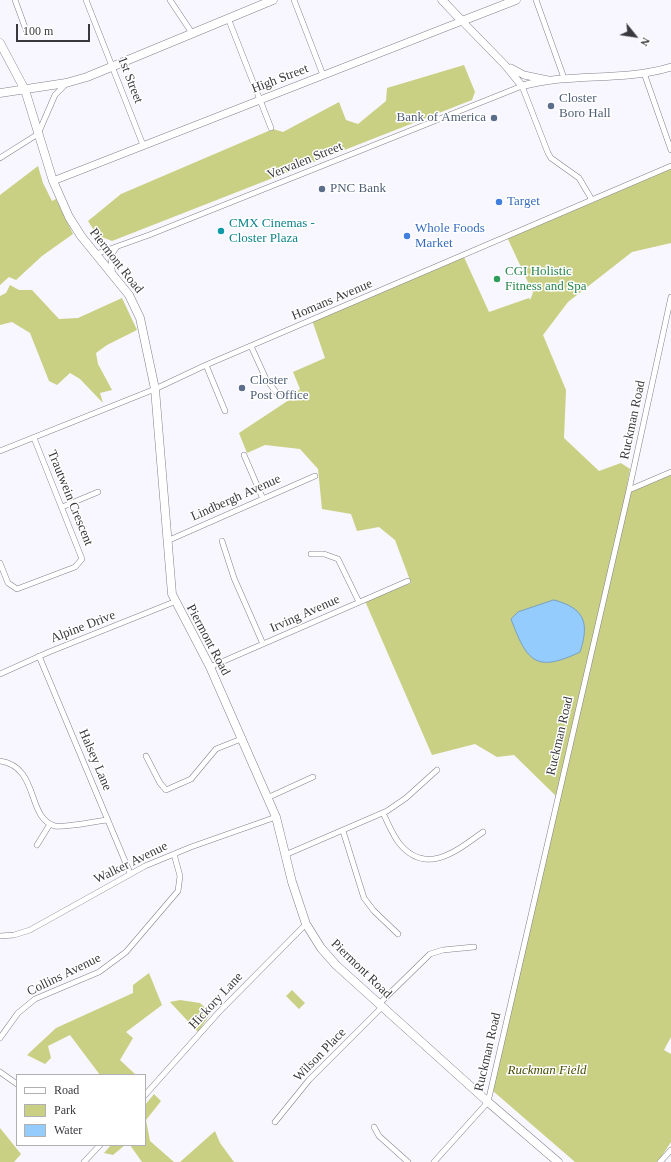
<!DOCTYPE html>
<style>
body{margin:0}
#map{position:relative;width:671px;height:1162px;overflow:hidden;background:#f8f6fe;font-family:Georgia,serif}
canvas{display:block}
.legend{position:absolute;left:16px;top:1074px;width:130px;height:72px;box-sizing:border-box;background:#fff;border:1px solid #b0afb1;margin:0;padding:5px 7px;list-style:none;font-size:12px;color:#39383c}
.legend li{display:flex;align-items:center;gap:8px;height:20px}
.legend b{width:20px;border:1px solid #b0afb1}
.north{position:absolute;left:615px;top:16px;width:40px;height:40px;-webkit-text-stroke:3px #fff;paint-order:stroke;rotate:120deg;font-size:11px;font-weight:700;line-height:16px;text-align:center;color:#39383c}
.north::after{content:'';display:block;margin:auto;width:14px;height:18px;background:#39383c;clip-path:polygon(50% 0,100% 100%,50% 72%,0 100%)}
.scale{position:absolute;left:16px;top:24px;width:74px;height:18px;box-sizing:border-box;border:2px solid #39383c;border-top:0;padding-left:5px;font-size:12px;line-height:14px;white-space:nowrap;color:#39383c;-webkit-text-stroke:3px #fff;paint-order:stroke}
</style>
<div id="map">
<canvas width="671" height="1162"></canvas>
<ul class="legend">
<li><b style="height:5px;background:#fff"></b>Road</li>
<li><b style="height:11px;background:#c9d083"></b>Park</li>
<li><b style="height:11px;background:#93ccfd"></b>Water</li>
</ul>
<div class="north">N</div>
<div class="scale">100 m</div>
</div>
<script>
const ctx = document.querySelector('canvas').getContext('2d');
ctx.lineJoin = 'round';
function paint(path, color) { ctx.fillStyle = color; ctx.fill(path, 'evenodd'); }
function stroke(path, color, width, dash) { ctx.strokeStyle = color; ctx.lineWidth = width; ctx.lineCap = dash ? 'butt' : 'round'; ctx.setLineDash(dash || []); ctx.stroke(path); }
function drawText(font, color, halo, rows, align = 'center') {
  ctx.font = font + ' Georgia,serif'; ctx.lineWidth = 3; ctx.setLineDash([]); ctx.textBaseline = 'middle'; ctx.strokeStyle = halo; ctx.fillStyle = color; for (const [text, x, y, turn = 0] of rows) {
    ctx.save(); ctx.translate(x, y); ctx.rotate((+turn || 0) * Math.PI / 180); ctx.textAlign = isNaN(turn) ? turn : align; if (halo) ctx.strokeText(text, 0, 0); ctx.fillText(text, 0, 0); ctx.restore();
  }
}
const green = new Path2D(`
 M464 65 475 92 472 100 112 241 97 235 88 221 121 194 273 129 283 132 339 102 346 120 358 124 386 101 387 88Z
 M38 166 43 183 52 201 56 199 73 234 42 256 16 280 9 277 0 285V195Z
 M671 167V243L632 252 568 302 543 335 566 390 564 438 599 471 621 463 630 469 626 491 671 472V1037L664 1050 671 1054V1142L658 1162H575L493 1091 556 796 514 755 497 757 475 744 432 755 365 601 411 583 395 540 379 527 357 531 351 514 322 509 318 469 300 449 265 445 247 453 239 433 289 400 300 389 293 372 325 358 312 320 463 255 489 312 529 298 530 300 533 293 507 237Z
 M10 285 19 290H32L59 319 78 318 122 298 137 330 107 345 96 353 98 364 112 390 100 393 103 403 80 379 70 373 57 385 49 381 30 333 12 322 0 325V296L6 293Z
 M149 973 162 1005 126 1032 133 1038 120 1060 136 1075H100L70 1035 48 1046 51 1058 45 1064 27 1055 56 1028 133 993V985Z
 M292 990 305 1003 299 1009 286 996Z
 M180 1000 200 1003 211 1013 198 1032 170 1002Z
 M154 1094 161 1101 146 1120 150 1141 174 1162H142L130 1145H145V1105Z
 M0 1128 21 1154 14 1162H0Z
 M215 1131 220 1143 234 1162H180Z
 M111 1145H125L113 1155 104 1153Z`);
const water = new Path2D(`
 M554 600C584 608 590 622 580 652 536 673 527 662 511 619L518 612Z`);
const street = new Path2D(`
 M15 0 26 30
 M86 0 143 145
 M170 0 192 33
 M294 0 323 75
 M536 0 564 78
 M228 18 271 128
 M644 73 671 150
 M0 158 38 134 55 95 66 84
 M96 254 149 235 522 86 548 153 551 158 579 178 592 200
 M113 274C111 264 109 256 116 248
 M251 346 266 379 279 396
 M206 365 225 411
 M0 451 155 389 206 365 671 166
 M244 455 263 499
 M629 490 671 472
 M62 507 98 492
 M167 541 315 476
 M222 541 234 578 263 644
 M311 554H324L338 559 359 602
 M0 563 8 583 17 589 75 567 82 559 34 438
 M39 656 130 873
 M210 667 408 581
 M0 674 49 652 174 602
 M146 756 160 783 166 790 191 779 216 749 241 739
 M0 761C40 767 26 818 55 826 65 828 96 821 108 820
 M267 798 313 777
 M383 813C388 823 392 834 399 843 426 877 458 850 483 832
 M343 831 364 898 374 911 398 934
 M37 845 50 824
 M285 855 387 811 406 798 437 770
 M0 936 14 935 30 930 145 866 191 847 276 817
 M379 1004 430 954 443 950 474 947
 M0 1038 18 1013 35 999 99 972 126 952 178 891 180 876 174 854
 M0 1072 17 1084
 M145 1095 219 1012 306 924
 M275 1122 309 1080 382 1007
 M374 1127 379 1136 408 1162
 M84 1162 100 1145
 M434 1162 488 1102 629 490 671 297
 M660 1162 671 1150`);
const secondary = new Path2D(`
 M511 68 524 75 548 80
 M53 181 462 21 505 65 522 86C571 72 622 82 671 67`);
const primary = new Path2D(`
 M442 0 462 21 516 0
 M0 43 25 90 53 181 69 217 81 236 129 295 140 318 155 389 172 594 210 667 276 817 292 882 306 924 321 948 336 965 488 1102 558 1162
 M0 93 66 83 87 77 273 0`);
const markers = [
 [551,106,4,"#5c6f8a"],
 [494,118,4,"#5c6f8a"],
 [322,189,4,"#5c6f8a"],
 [499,202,4,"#3f7fe0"],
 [221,231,4,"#0f9aa8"],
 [407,236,4,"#3f7fe0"],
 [497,279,4,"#2e9e5b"],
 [242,388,4,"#5c6f8a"]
];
const streetNames = [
 ["High Street",280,79,-21],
 ["1st Street",130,80,69],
 ["Vervalen Street",305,161,-22],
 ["Piermont Road",116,261,52],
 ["Homans Avenue",332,300,-23],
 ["Ruckman Road",633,420,-78],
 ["Trautwein Crescent",70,498,68],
 ["Lindbergh Avenue",236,498,-24],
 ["Irving Avenue",305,614,-24],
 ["Alpine Drive",83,627,-21],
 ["Piermont Road",208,640,62],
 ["Ruckman Road",560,736,-77],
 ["Halsey Lane",95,760,67],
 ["Walker Avenue",131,863,-26],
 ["Piermont Road",361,969,44],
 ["Collins Avenue",64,975,-26],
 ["Hickory Lane",216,1001,-47],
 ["Ruckman Road",488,1052,-77],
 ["Wilson Place",320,1055,-46]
];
const serviceNames = [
 ["Closter",559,99],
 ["Boro Hall",559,114],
 ["Bank of America",486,118,"right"],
 ["PNC Bank",330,189],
 ["Closter",250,381],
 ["Post Office",250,396]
];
const shopNames = [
 ["Target",507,202],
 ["Whole Foods",415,229],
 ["Market",415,244]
];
const cultureNames = [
 ["CMX Cinemas -",229,224],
 ["Closter Plaza",229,239]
];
const leisureNames = [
 ["CGI Holistic",505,272],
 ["Fitness and Spa",505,287]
];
const parkNames = [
 ["Ruckman Field",547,1071]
];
paint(green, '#c9d083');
paint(water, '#93ccfd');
stroke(water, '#78a0c3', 1);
stroke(street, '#83818a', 6);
stroke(secondary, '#83818a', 8);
stroke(primary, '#83818a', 9);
stroke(street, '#fff', 5);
stroke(secondary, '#fff', 7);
stroke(primary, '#fff', 8);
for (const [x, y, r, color] of markers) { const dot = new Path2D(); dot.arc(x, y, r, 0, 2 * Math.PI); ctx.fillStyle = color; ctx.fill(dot); stroke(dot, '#fff', 1.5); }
drawText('13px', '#39383c', '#fff', streetNames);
drawText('13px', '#4e5e75', '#fff', serviceNames, 'left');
drawText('13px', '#366cbe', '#fff', shopNames, 'left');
drawText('13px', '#0d838f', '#fff', cultureNames, 'left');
drawText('13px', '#27864d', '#fff', leisureNames, 'left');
drawText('italic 13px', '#494d05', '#fff', parkNames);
</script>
